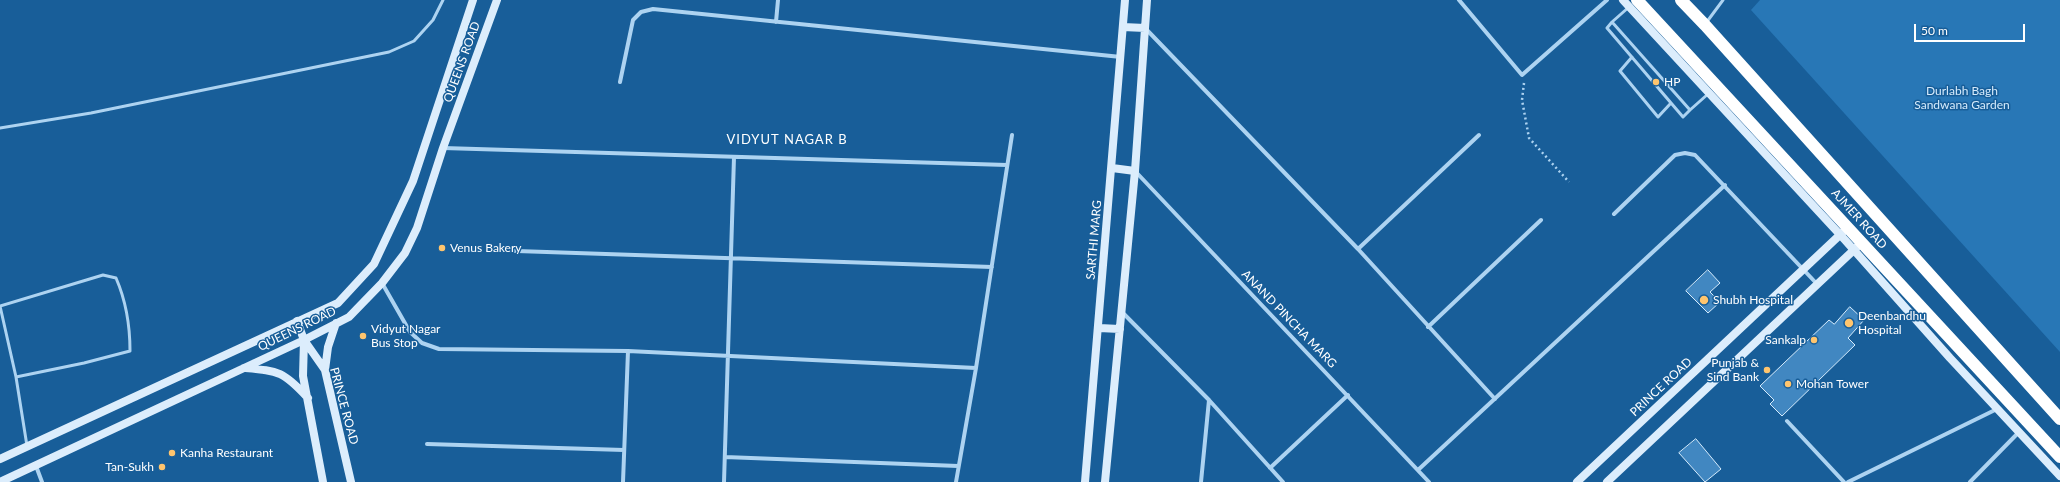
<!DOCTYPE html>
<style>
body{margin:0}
#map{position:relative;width:2060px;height:482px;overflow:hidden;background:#185e99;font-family:Lato,sans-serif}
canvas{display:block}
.scale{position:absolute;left:1914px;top:24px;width:111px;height:18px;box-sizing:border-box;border:2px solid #fff;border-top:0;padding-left:5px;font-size:12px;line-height:14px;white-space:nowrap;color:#fff;-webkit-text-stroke:3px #185e99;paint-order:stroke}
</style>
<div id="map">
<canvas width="2060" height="482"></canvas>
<div class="scale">50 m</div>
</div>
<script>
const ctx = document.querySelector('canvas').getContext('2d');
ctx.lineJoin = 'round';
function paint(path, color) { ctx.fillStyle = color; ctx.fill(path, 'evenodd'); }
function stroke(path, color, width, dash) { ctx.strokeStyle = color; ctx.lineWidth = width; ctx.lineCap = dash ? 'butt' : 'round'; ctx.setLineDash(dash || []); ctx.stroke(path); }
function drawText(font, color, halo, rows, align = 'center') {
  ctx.font = font + ' Lato,sans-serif'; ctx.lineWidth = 3; ctx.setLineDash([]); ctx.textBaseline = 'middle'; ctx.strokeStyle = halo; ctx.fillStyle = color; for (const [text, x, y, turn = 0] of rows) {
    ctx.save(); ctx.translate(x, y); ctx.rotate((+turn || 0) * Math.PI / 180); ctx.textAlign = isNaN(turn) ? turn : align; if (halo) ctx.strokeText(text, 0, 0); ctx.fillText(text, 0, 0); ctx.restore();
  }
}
const green = new Path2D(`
 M1760 0H2060V352L1751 10Z`);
const building = new Path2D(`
 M1708 270 1720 283 1710 292 1720 302 1708 313 1686 291Z
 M1850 307 1864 320 1848 338 1855 345 1782 416 1770 404 1774 400 1760 386 1829 320 1834 324Z
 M1696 439 1721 469 1705 482 1679 453Z`);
const path = new Path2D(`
 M1524 83 1522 100 1529 138 1569 182`);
const lane = new Path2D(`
 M1629 7 1612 22 1690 110 1708 94
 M1612 22 1607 28 1683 117 1690 110
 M1706 23 1723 0
 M1632 57 1620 71 1658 117 1671 103
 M0 128 91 113 389 52 414 41 433 20 443 0
 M0 306 103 275 116 278C126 301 130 326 130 351L84 363 16 377
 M0 306 16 377 27 446`);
const street = new Path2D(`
 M1459 0 1522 75 1607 0
 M776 22 778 0
 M1145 28 1358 249 1495 399
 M620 82 633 20 641 12 653 9 1121 57
 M443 148 1007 165
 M1135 171 1429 482
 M1614 214 1675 155 1685 153 1695 155 1817 284
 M1358 249 1479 135
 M487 250 992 267
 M382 283 410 332 422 343 439 349 628 351 976 368
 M1122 312 1209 400 1283 482
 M1428 327 1541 220
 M1787 421 1844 482
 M427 444 624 450
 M725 457 958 466
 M36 466 42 482
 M1270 468 1348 395
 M1418 470 1725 185
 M623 482 628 351
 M724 482 734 157
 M956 482 976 368 1012 135
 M1201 482 1209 400
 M1848 482 1997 409
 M1970 482 2019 432`);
const secondary = new Path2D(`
 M1623 0 1845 240 1950 358 2060 476
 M1123 27 1145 28
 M1112 168 1135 171
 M297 321 304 340 325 370 351 482
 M1099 328 1120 329
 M304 340 303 376 323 482
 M244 368C279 371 283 371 308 398
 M325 370 328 347 336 323
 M0 459 338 303 374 264 413 181 473 0
 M0 482 304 340 349 317 382 283 405 253 417 228 443 148 497 0
 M1085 482 1125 0
 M1105 482 1135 171 1147 0
 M1577 482 1843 232
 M1607 482 1857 247`);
const highway = new Path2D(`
 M1637 0 2060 457
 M1681 0 1705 25 2060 419`);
const markers = [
 [1656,82,4,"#ffc56e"],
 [442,248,4,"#ffc56e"],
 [1704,300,5,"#ffc56e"],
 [1849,323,5,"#ffc56e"],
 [363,336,4,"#ffc56e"],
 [1814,340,4,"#ffc56e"],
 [1767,370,4,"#ffc56e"],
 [1788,384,4,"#ffc56e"],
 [172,453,4,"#ffc56e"],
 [162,467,4,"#ffc56e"]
];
const streetNames = [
 ["QUEENS ROAD",462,62,-70],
 ["AJMER ROAD",1859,219,48],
 ["SARTHI MARG",1094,240,-85],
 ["ANAND PINCHA MARG",1289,319,46],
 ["QUEENS ROAD",297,329,-26],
 ["PRINCE ROAD",1661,387,-43],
 ["PRINCE ROAD",344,406,75]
];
const poiNames = [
 ["HP",1664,82],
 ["Venus Bakery",450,248],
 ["Shubh Hospital",1713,300],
 ["Deenbandhu",1858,316],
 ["Hospital",1858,330],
 ["Vidyut Nagar",371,329],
 ["Bus Stop",371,343],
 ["Sankalp",1806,340,"right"],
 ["Punjab &",1759,363,"right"],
 ["Sind Bank",1759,377,"right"],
 ["Mohan Tower",1796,384],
 ["Kanha Restaurant",180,453],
 ["Tan-Sukh",154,467,"right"]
];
const parkNames = [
 ["Durlabh Bagh",1962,91],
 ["Sandwana Garden",1962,105]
];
const neighbourhoodNames = [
 ["VIDYUT NAGAR B",787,140]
];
paint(green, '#2877b6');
paint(building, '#4187c1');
stroke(building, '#d5ebfc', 1);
stroke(path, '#add3f1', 2.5, [2, 3]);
stroke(lane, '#add3f1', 3);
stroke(street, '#add3f1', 4);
stroke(secondary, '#dcedfc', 8);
stroke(highway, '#fff', 12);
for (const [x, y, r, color] of markers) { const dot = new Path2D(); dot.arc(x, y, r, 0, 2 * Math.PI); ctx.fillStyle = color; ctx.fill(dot); stroke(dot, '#185e99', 1.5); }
drawText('12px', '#fff', '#185e99', streetNames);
drawText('12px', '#fff', '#185e99', poiNames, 'left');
drawText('12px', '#d5ebfc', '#185e99', parkNames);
ctx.letterSpacing = '1px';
drawText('13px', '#fff', '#185e99', neighbourhoodNames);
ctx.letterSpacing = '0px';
</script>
